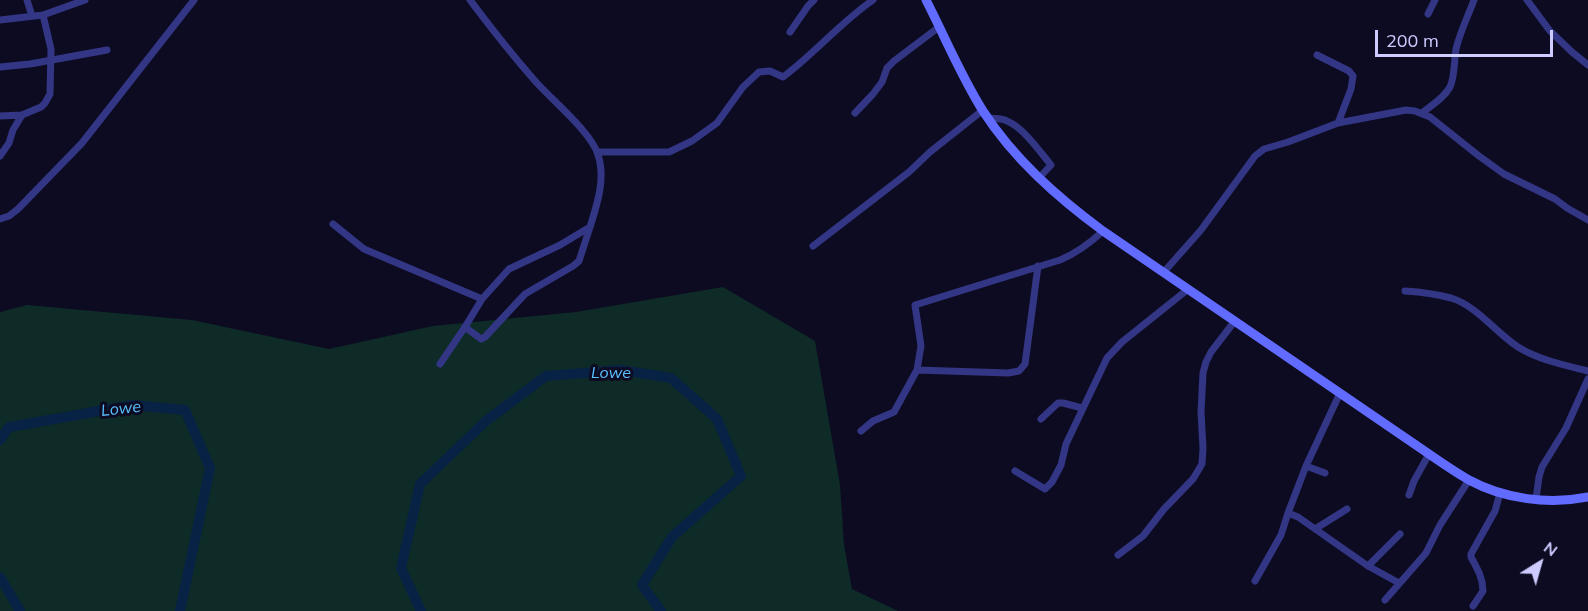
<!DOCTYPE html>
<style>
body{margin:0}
#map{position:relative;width:1588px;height:611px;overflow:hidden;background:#0d0b21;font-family:Mulish,sans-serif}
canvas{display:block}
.north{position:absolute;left:1510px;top:533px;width:60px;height:60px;-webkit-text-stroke:4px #0d0b21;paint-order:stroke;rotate:37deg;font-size:16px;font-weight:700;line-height:24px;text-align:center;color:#cdcbff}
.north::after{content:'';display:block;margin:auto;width:21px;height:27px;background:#cdcbff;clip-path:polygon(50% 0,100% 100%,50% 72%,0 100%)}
.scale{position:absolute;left:1375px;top:30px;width:178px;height:27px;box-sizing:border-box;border:3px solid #cdcbff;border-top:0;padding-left:8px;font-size:18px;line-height:21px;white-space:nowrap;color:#cdcbff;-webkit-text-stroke:4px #0d0b21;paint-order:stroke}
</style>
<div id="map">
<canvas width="1588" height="611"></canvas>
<div class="north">N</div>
<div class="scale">200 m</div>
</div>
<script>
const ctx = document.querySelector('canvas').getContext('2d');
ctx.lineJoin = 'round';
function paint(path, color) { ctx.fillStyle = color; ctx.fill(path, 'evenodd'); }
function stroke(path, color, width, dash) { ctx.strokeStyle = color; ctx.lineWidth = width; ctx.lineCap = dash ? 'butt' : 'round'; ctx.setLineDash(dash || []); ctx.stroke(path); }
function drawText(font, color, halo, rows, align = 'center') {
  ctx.font = font + ' Mulish,sans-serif'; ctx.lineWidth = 6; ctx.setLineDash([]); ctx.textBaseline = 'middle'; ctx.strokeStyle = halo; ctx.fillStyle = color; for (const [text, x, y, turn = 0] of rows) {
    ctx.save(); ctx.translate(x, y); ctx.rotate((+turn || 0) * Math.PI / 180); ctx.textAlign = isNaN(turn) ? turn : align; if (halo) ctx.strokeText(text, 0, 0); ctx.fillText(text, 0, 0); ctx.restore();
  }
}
const green = new Path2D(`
 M723 287 815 341 840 485 844 545 852 589 898 611H0V312L27 305 192 320 329 349 433 326 576 312Z`);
const river = new Path2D(`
 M0 440 9 427 133 405 185 410 210 468 180 611
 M0 577 20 611
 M421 611 401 568 420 484 486 421 546 376 621 370 671 378 717 419 741 476 672 537 642 585 661 611`);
const street = new Path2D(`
 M27 0 32 16
 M1527 0 1550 31 1572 52 1588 65
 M1428 14 1435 0
 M0 20 43 15 85 0
 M790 32 808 6 814 0
 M1317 55 1349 71 1353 76 1351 89 1338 123
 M0 67 30 64 107 50
 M855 113 873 94 882 82 887 68 894 61 939 27
 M1422 113C1432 105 1444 98 1450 87 1455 76 1454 61 1456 49 1460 32 1468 16 1474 0
 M0 116 22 115 41 107 45 103 50 94 51 49 43 15
 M988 118C995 119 1002 118 1007 121 1023 127 1040 152 1051 165L1039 178
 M597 152H669L692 141 717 123 743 87 759 72 770 71 783 77C814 54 840 23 873 0
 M0 156 9 143 13 130 22 115
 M0 219 9 216 18 209 82 143 194 0
 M333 224 364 249 482 299
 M813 246 909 172 930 152 983 110
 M1163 273 1201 230 1255 156 1264 149 1288 142 1338 123 1406 110 1415 111 1430 117 1479 156 1504 174 1555 199 1567 208 1588 220
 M1405 291C1420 292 1436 294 1451 298 1477 306 1495 332 1518 347 1539 360 1564 365 1588 371
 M465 327 481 339 485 337 525 294 573 266 579 261 590 227
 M440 364 465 327 482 299 509 269 560 245 590 227C597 205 606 178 598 155 592 133 552 100 536 82 513 56 491 28 470 0
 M917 370 1008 373 1019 371 1025 364 1038 266
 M1340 393 1306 466 1288 513 1298 517 1368 566 1399 583
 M1041 419 1058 403H1063L1082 408
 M861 431 873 421 894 412 917 370 921 346 915 305 1060 260C1077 253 1089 244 1103 231
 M1306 466 1325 473
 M1015 471 1045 489 1052 482 1061 465 1066 444 1107 358 1122 342 1187 290
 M1409 495 1414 481 1429 454
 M1536 499 1539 477 1542 467 1566 428 1588 379
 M1315 529 1347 509
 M1118 555 1143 536 1164 509 1193 479 1202 464 1203 448 1201 412 1203 373 1206 362 1211 352 1234 322
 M1368 566 1400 534
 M1255 581 1281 535 1288 513
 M1385 600 1426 553 1440 525 1469 480
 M1473 606 1483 591C1483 578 1477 568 1471 557V554L1495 511 1500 493`);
const secondary = new Path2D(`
 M926 0C945 37 961 76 983 111 1014 159 1057 197 1103 231L1429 454C1442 463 1455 472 1469 480 1504 499 1549 505 1588 497`);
const waterNames = [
 ["Lowe",611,373],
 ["Lowe",121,409,-6]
];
paint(green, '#0e2b28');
stroke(river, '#072244', 10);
stroke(street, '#323684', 7);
stroke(secondary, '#626bff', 9);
drawText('italic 16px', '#59c0ff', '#0d0b21', waterNames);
</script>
